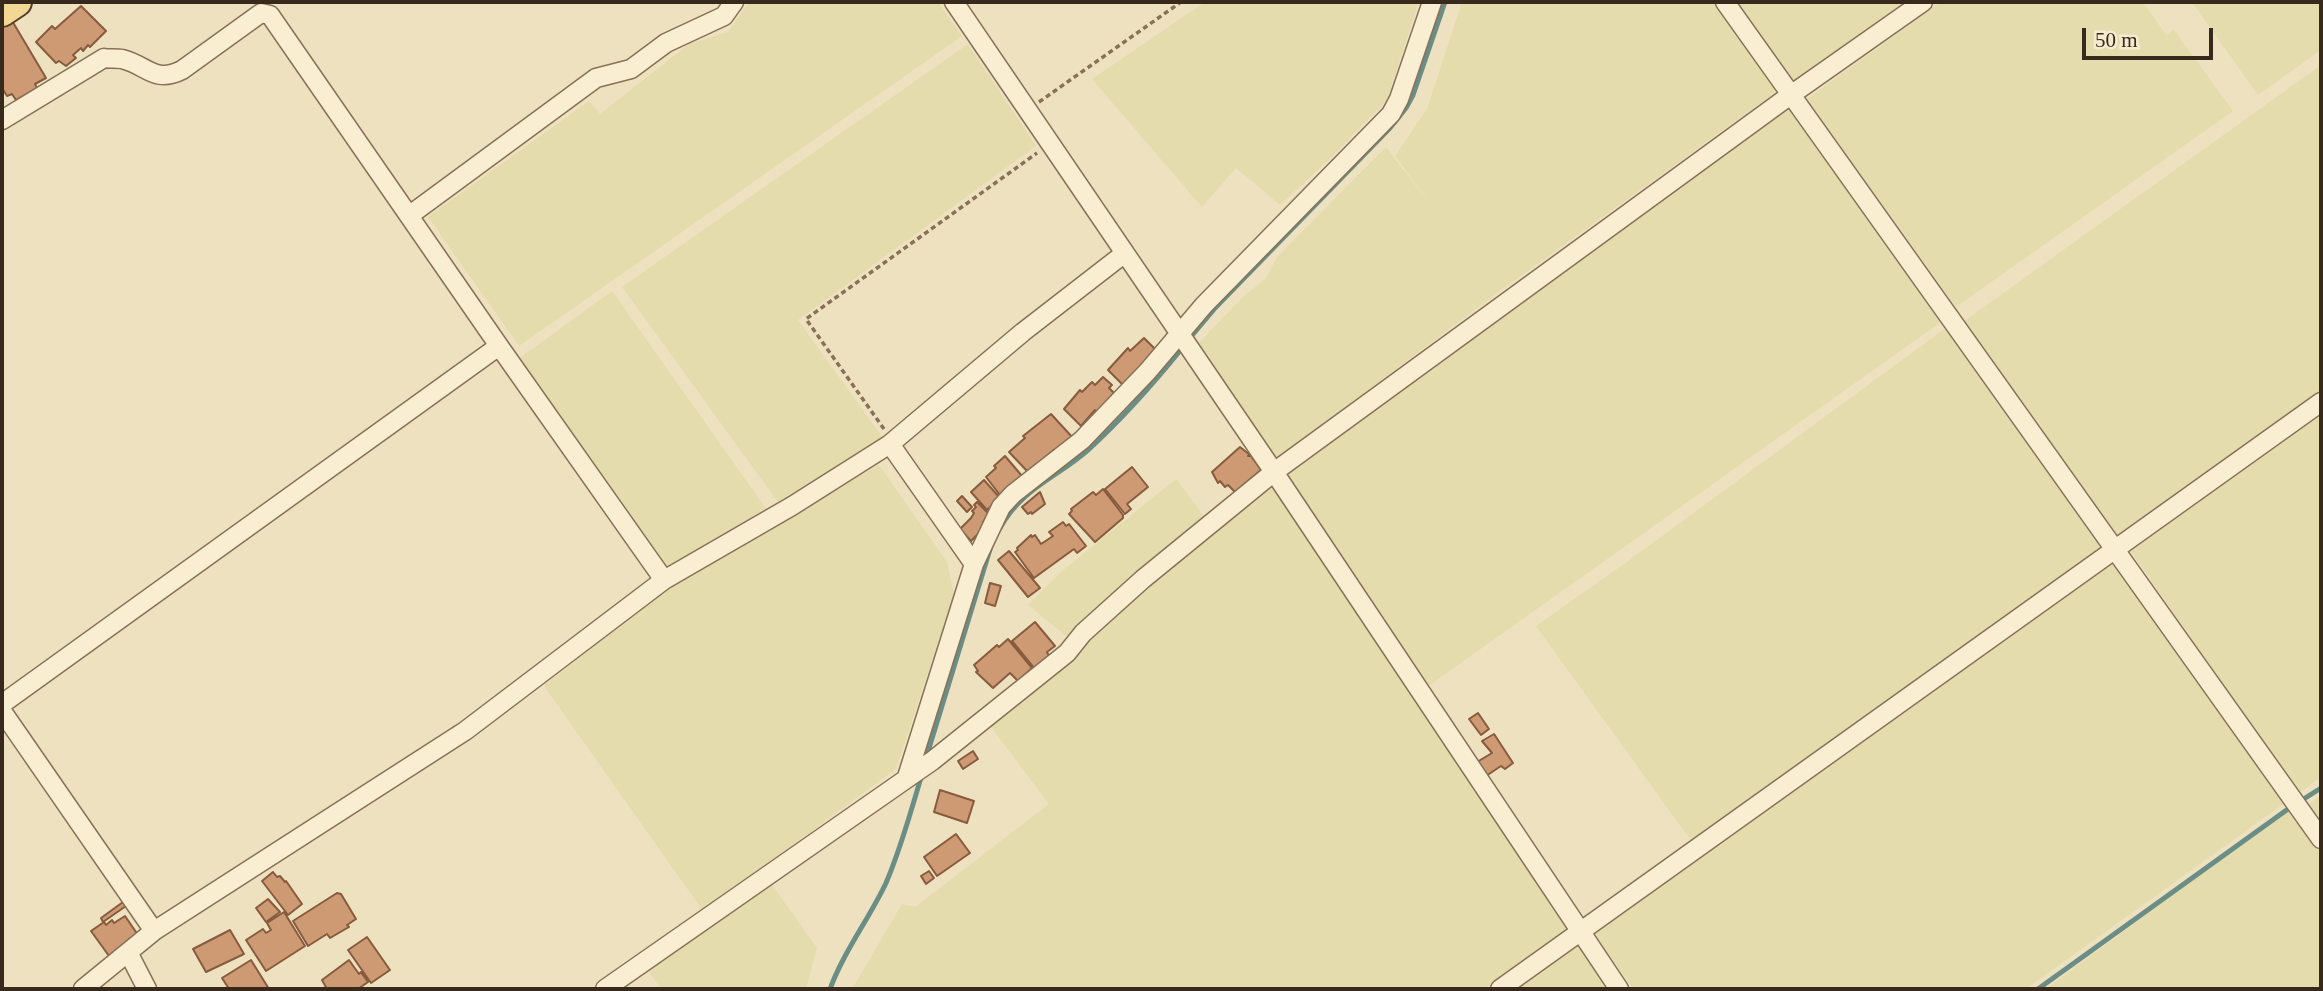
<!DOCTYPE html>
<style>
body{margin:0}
#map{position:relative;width:2323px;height:991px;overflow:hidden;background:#eee1bf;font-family:Georgia,serif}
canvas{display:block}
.frame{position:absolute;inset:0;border:4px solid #37291c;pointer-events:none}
.scale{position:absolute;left:2082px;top:28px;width:131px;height:32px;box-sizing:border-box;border:4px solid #37291c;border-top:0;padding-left:9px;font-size:21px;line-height:24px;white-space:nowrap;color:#37291c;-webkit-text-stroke:5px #f6ebcf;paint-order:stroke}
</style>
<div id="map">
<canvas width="2323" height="991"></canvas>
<div class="frame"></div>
<div class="scale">50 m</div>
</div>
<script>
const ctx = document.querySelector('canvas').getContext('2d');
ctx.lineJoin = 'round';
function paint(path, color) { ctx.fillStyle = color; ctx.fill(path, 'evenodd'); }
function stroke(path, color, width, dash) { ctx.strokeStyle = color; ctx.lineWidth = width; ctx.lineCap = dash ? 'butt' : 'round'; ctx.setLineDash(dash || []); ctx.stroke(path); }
const farmland = new Path2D(`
 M749 2H938L962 36 519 346 428 217 589 101 600 114 689 44 728 32Z
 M1205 2H1419L1387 100 1336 153 1280 205 1236 168 1202 207 1092 79Z
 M1462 2H1714L1777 91 1496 294 1276 459 1197 345 1241 299 1266 278 1277 257 1386 147 1437 213 1395 156 1427 109Z
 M1737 2H1905L1794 81Z
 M1941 2H2143L2166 35 2174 30 2233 111 1956 307 1807 99Z
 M2192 2H2321V50L2258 95Z
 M968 44 1036 146 798 320 883 438 778 502 622 287Z
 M2321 65V390L2117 535 1963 322Z
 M1785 99 1941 322 1420 692 1274 472Z
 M612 291 767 510 666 567 517 360Z
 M1954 322 2110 542 1692 842 1536 626 1624 564Z
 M2321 402V777L2299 793 2129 549Z
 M879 465 947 562 954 594 896 769 703 911 544 686 663 591Z
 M1176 479 1205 517 1066 636 1028 605 1061 572Z
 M1274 487 1567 931 1485 989H852L902 904 915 907 1049 804 985 719 1114 605Z
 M2116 549 2286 802 2026 989H1633L1589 926Z
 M2321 795V827L2306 806Z
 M2288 809 2321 853V989H2046Z
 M770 882 817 948 806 989H661L647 969Z
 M1578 943 1611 989H1514Z`);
const stream = new Path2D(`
 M1189 339 1216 307 1390 128 1406 108 1413 95 1445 2
 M1000 528C1021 489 1056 478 1088 450 1122 419 1154 383 1183 347
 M926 758 991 546
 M830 989C844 951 869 919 886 883 901 848 911 811 922 774
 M2038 989 2288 809 2321 788`);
const building = new Path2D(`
 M81 6 106 31 90 47 88 45 83 51 81 48 73 55 76 58 66 66 59 61 56 63 36 42 52 26 55 29Z
 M11 19 46 78 35 84 37 88 16 100 12 94 7 96 2 88V24Z
 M1144 338 1155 349 1161 343 1128 382 1123 385 1108 370 1128 348 1130 351Z
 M1103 377 1112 385 1109 388 1115 394 1098 413 1095 410 1081 426 1064 409 1080 390 1082 392 1092 382 1095 385Z
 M1051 414 1073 438 1056 453 1054 450 1028 472 1009 452 1025 438 1023 436Z
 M1240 447 1250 455 1248 456H1251L1261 470 1235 492 1228 485 1225 487 1220 481 1218 483 1212 472Z
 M1005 456 1022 476 1000 495 986 477 996 468 994 466Z
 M1132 467 1148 487 1127 504 1131 509 1125 514 1105 489Z
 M984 480 1000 498 987 510 971 492Z
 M1103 489 1123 515V518L1095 542 1069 514 1072 511 1071 509 1093 492 1096 495Z
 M1040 492 1045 504 1032 514 1031 512 1028 514 1022 507Z
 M962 496 972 507 967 512 957 501Z
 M977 502 990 515 983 522 985 525 983 529 971 541 960 529 971 518 974 513 972 511 976 507 974 505Z
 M1063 522 1066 526 1069 524 1086 546 1077 553 1074 549 1034 578 1015 552 1018 550 1017 548 1031 535 1032 537 1035 535 1041 544 1053 536 1049 532Z
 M1009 551 1040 588 1028 597 998 560Z
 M990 583 1001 586 995 606 985 603Z
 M1035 622 1055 646 1047 652 1049 656 1034 668 1012 641Z
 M1008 639 1032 668 1018 681 1010 673 993 688 976 672 978 671 974 665 997 645 999 647Z
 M1478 713 1489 729 1481 735 1469 719Z
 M1494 734 1513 763 1505 769 1501 766 1486 776 1477 762 1492 753 1482 741Z
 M973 751 978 759 963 769 958 761Z
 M940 790 974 801 967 823 934 812Z
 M956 834 970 853 937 876 924 857Z
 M929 871 934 878 926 884 921 876Z
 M273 872 277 877 280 876 285 882 286 881 302 904 288 915 262 881Z
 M337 893 341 894 356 919 347 925 349 927 330 938 327 934 308 946 293 921Z
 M268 899 280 912 266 922 256 908Z
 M123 902 126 906 103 922 101 918Z
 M284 912 305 946 266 971 246 940 263 929 266 933 271 930 267 923Z
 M125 916 138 935 109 956 91 931 104 922 106 925 112 920 114 923Z
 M230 930 244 954 206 972 193 949Z
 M367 937 390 970 371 983 348 950Z
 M251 960 269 989H229L222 978Z
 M349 960 359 974 361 972 368 982 358 989H327L322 980Z`);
const path = new Path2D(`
 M1039 102 1181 2
 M884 429 806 319 1037 153`);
const minor = new Path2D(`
 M954 2 1274 472 1619 989
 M1725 2 2321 839
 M2 120 104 58C109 59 116 58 122 59 147 65 154 84 182 70L261 13 270 15 499 346 664 580
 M410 215 596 78 631 69 666 43 724 16 734 2
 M890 444 974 564 907 777
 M974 564 1001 507 1013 494 1082 440 1148 371 1204 305 1391 114 1399 99 1432 2
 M2 704 499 346
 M2 711 154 931
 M129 954 147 989
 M83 989 154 931 465 731 664 580 792 506 890 444 1023 332 1125 253
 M605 989 932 761 1067 653 1083 633 1143 579 1274 472 1785 99 1923 2
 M1500 989 2321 402`);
const primary = new Path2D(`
 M2 12 17 2`);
paint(farmland, '#e4dcac');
stroke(stream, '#6a8e85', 5);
paint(building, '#ce9a74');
stroke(building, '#875b3d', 2);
stroke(minor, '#877157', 21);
stroke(primary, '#553f2c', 32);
stroke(path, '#877157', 3.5, [5, 3.5]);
stroke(minor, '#f9eed2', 18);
stroke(primary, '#f3d795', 28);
</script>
